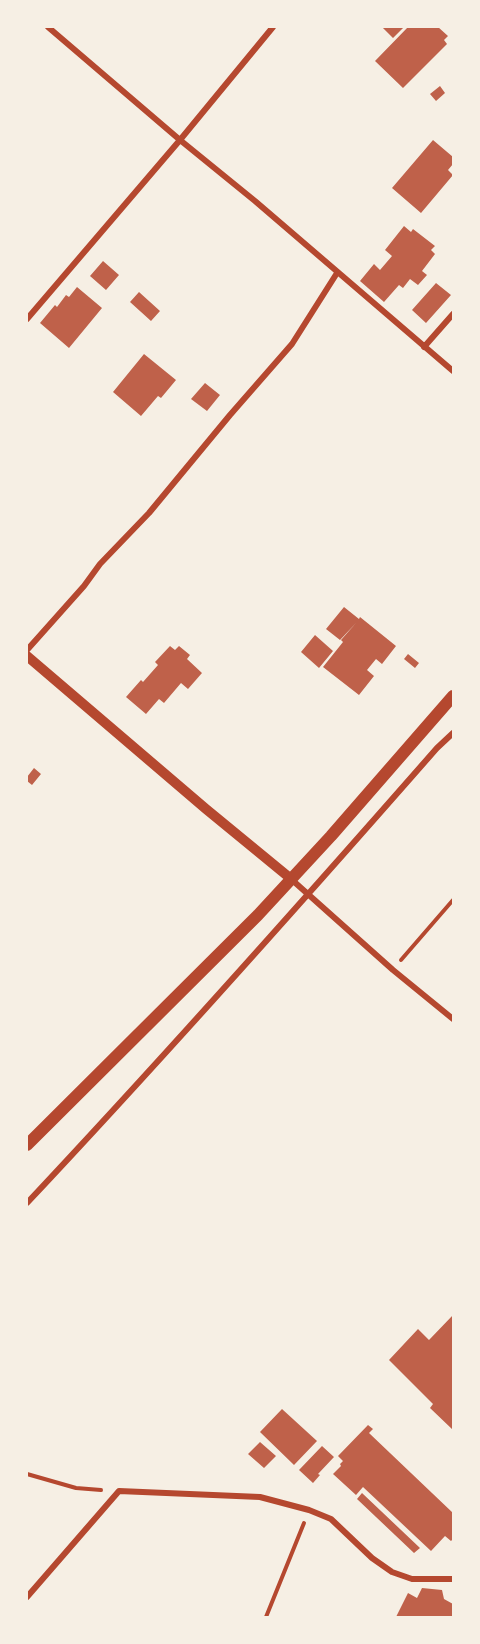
<!DOCTYPE html>
<style>
body{margin:0}
#map{position:relative;width:480px;height:1644px;overflow:hidden;background:#f6efe4;font-family:Lato,sans-serif}
canvas{display:block}
.frame{position:absolute;inset:0;border:28px solid #f6efe4;pointer-events:none}
</style>
<div id="map">
<canvas width="480" height="1644"></canvas>
<div class="frame"></div>
</div>
<script>
const ctx = document.querySelector('canvas').getContext('2d');
ctx.lineJoin = 'round';
function paint(path, color) { ctx.fillStyle = color; ctx.fill(path, 'evenodd'); }
function stroke(path, color, width, dash) { ctx.strokeStyle = color; ctx.lineWidth = width; ctx.lineCap = dash ? 'butt' : 'round'; ctx.setLineDash(dash || []); ctx.stroke(path); }
const building = new Path2D(`
 M382 27H404L393 38Z
 M408 27H438L448 36 444 40 447 44 403 88 375 61Z
 M440 86 445 93 436 101 430 94Z
 M433 140 453 157V164L448 170 453 175 421 213 392 188Z
 M404 226 411 232 413 229 435 246 431 250 435 254 422 271 427 275 418 285 410 279 403 288 399 285 384 302 360 281 374 264 380 270 392 256 385 250Z
 M103 261 119 275 106 290 90 276Z
 M436 283 451 295 426 323 412 310Z
 M77 287 102 308 69 348 40 323 55 305 57 307 66 295 69 297Z
 M139 292 160 311 151 321 130 302Z
 M144 354 176 380 161 398 158 396 141 416 113 392Z
 M205 383 220 395 207 411 191 399Z
 M344 607 359 619 360 617 396 646 382 664 376 659 367 670 374 676 359 695 323 667 343 642 341 640 356 623 340 640 326 629Z
 M315 635 333 651 319 668 301 652Z
 M170 646 175 650 179 646 190 655 187 659 202 673 188 689 181 683 164 703 159 699 146 714 126 697 141 680 143 682 158 665 155 662Z
 M408 654 419 663 415 668 404 659Z
 M34 768 41 774 32 785 27 781V777Z
 M453 1315V1430L430 1408 433 1404 389 1360 418 1329 429 1340Z
 M282 1409 317 1441 294 1465 260 1432Z
 M368 1425 373 1429 369 1433 453 1513V1539L451 1541 445 1536 431 1551 363 1487 356 1495 333 1474 341 1466 340 1464 343 1461 338 1456Z
 M260 1442 276 1456 264 1468 248 1454Z
 M322 1446 334 1457 318 1474 320 1475 313 1483 299 1470Z
 M362 1493 420 1548 414 1553 357 1499Z
 M422 1588 442 1590 444 1599 453 1604V1617H396L408 1593 417 1598Z`);
const path = new Path2D(`
 M401 960 453 900
 M27 1474 76 1488 101 1490
 M266 1617 304 1523`);
const minor = new Path2D(`
 M48 27 180 140 255 201 453 371
 M27 319 180 140 273 27
 M424 347 453 314
 M27 650 84 586 100 564 149 513 230 415 292 344 337 273
 M291 879 393 970 453 1019
 M27 1203C167 1054 302 902 437 748L453 733
 M27 1597 119 1491 260 1497 309 1510 331 1519 372 1558 392 1572 412 1579H453`);
const tertiary = new Path2D(`
 M27 656 206 809 290 878`);
const secondary = new Path2D(`
 M27 1145 258 915 331 836 453 696`);
paint(building, '#bf614a');
stroke(path, '#b5482f', 4);
stroke(minor, '#b5482f', 6);
stroke(tertiary, '#b5482f', 10);
stroke(secondary, '#b5482f', 12);
</script>
